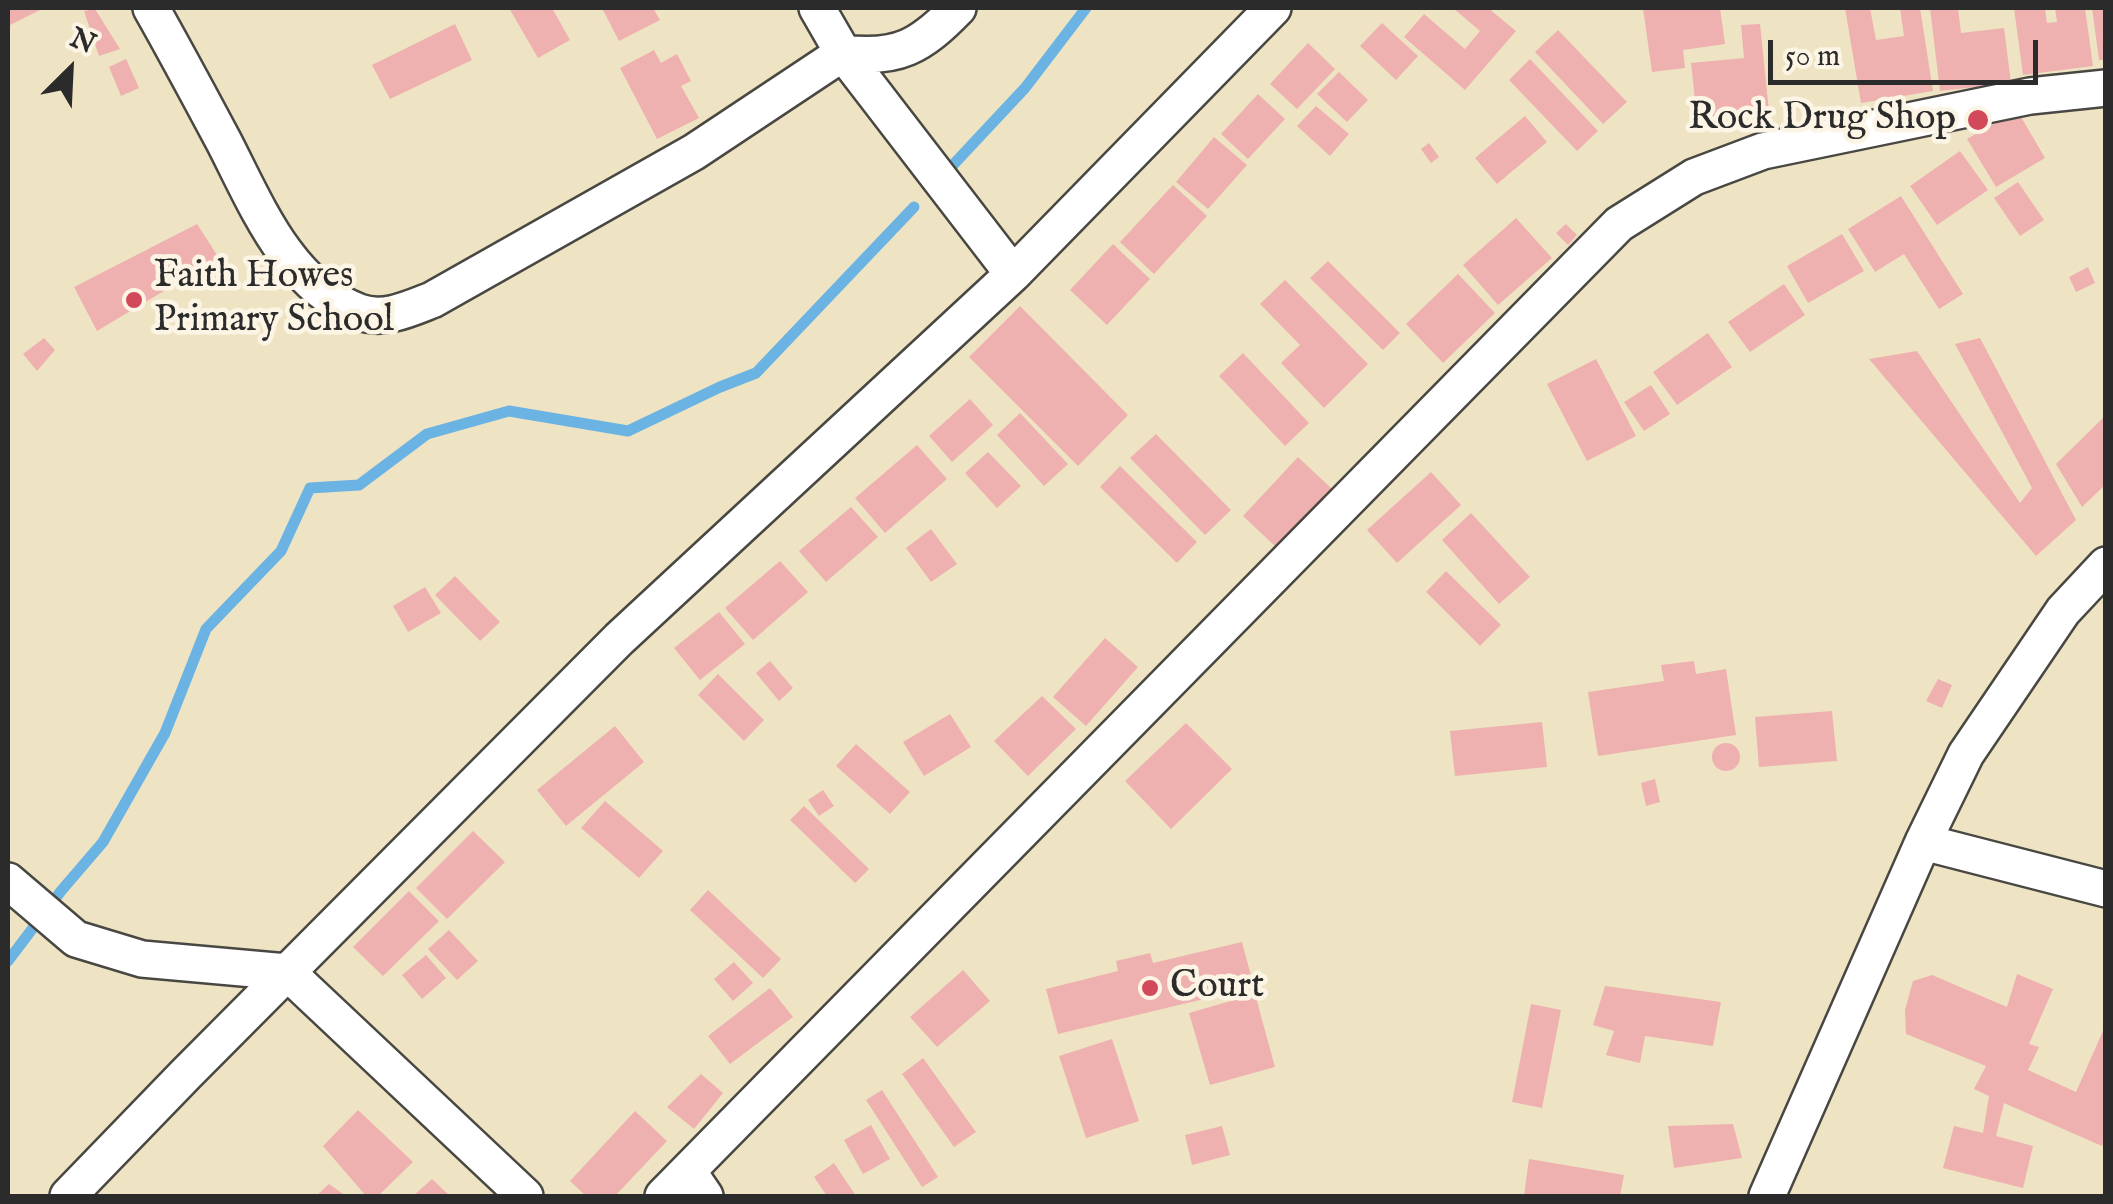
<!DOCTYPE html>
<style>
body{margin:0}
#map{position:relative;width:2113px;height:1204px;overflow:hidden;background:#eee4c4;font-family:"IM FELL English",serif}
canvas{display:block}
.frame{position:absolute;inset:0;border:10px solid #2b2b2b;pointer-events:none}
.north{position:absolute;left:20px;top:20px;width:100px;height:100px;-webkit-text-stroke:8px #fcf5e5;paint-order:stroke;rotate:24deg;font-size:28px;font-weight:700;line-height:40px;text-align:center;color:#2b2b2b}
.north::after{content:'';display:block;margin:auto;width:35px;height:45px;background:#2b2b2b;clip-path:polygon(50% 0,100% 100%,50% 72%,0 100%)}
.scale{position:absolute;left:1768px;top:40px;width:270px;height:45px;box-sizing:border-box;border:5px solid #2b2b2b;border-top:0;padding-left:12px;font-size:30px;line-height:35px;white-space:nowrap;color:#2b2b2b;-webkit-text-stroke:8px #fcf5e5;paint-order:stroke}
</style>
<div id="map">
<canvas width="2113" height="1204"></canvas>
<div class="frame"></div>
<div class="north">N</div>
<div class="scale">50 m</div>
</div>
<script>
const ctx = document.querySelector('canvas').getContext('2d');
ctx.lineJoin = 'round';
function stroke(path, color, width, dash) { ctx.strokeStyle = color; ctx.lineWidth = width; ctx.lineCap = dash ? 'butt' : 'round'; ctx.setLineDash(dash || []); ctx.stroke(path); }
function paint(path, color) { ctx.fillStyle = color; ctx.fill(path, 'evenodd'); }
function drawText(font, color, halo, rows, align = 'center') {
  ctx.font = font + ' "IM FELL English",serif'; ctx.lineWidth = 9; ctx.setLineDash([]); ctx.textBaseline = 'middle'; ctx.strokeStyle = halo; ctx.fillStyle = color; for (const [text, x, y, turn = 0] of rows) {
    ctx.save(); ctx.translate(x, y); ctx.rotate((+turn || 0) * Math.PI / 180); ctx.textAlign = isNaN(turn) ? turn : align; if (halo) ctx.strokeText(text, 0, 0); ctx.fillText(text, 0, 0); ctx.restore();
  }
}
const stream = new Path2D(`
 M952 166 1025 88 1086 8
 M8 961 61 891 103 842 165 733 206 629 281 551 310 488 359 485 427 434 509 411 628 431 720 387 756 373 914 207`);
const building = new Path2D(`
 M8 8H44L8 26Z
 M509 8H552L570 40 538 58Z
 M602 8H653L660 20 619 41Z
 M1453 8H1488L1516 31 1465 90 1404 37 1424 14 1465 49 1480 31Z
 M1643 8H1720L1725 44 1683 50 1685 68 1652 72Z
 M1845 8H1870L1876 40 1904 36 1900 8H1920L1933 91 1861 103Z
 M1930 8H1958L1961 33 2004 28 2011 83 1940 91Z
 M2014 8H2045L2047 23 2057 22 2055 8H2085L2093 66 2023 75Z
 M2092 8H2106V60H2099Z
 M95 9 120 49 99 56 84 11Z
 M1382 23 1418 56 1396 80 1360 46Z
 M455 24 472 60 390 99 372 65Z
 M1760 24 1769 111 1697 118 1691 63 1744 58 1741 25Z
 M1558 30 1627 102 1603 124 1535 52Z
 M1308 43 1335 69 1297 109 1270 84Z
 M654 50 661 63 677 54 691 81 681 86 699 118 657 139 620 68Z
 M126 59 139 88 121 96 109 67Z
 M1530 59 1598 131 1577 151 1509 80Z
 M1339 72 1368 100 1347 122 1317 94Z
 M1258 94 1285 119 1248 159 1221 134Z
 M1316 106 1349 134 1330 156 1297 126Z
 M2017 110 2045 158 1996 187 1967 139Z
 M1525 116 1547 142 1497 184 1475 158Z
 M1214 137 1247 165 1208 209 1176 182Z
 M1429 143 1439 157 1431 163 1421 149Z
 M1960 151 1988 190 1937 225 1910 186Z
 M2018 182 2044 220 2020 236 1994 198Z
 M1173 185 1207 216 1154 274 1120 242Z
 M1901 196 1963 294 1939 309 1904 254 1875 272 1848 229Z
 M1516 218 1552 258 1498 305 1463 265Z
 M197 224 219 258 97 331 74 287Z
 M1566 224 1577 235 1568 245 1556 233Z
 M1842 234 1864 271 1808 303 1787 266Z
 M1113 244 1150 279 1107 325 1070 290Z
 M1328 261 1400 333 1383 350 1310 278Z
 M2088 267 2095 283 2076 292 2069 277Z
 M1458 274 1495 313 1443 363 1406 324Z
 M1285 280 1368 364 1324 408 1281 363 1300 345 1260 304Z
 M1784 284 1805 315 1750 352 1728 322Z
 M1020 306 1128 415 1078 466 969 357Z
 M1708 333 1732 367 1677 405 1653 372Z
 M44 338 55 350 37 371 23 354Z
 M1980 338 2076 520 2036 556 1869 359 1917 351 2020 503 2032 488 1955 344Z
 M1243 353 1309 423 1285 446 1219 376Z
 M1596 359 1636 436 1587 461 1547 384Z
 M1651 385 1670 414 1644 431 1624 402Z
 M970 399 993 425 952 462 929 436Z
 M1020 413 1068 464 1044 486 997 435Z
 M2106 415V484L2082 507 2056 464Z
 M1156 434 1231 510 1205 535 1130 458Z
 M917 445 947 479 885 533 855 498Z
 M988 452 1021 486 997 508 965 473Z
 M1298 457 1332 489 1277 548 1243 516Z
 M1120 466 1197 542 1177 563 1100 487Z
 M1431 472 1461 505 1397 563 1367 530Z
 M851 507 878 537 826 582 799 551Z
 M1471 513 1530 577 1499 604 1442 540Z
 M931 529 957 564 931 582 906 548Z
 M780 561 808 592 753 640 725 608Z
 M1446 571 1501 625 1480 646 1426 592Z
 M455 576 500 622 480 641 435 595Z
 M425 587 441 613 408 632 393 606Z
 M719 612 745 644 700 680 674 648Z
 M1105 638 1138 667 1086 726 1053 697Z
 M770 661 793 688 779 701 756 673Z
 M1694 661 1696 674 1726 669 1736 735 1598 756 1588 692 1664 681 1661 665Z
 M718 674 764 720 744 741 698 695Z
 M1938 679 1952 685 1942 708 1926 701Z
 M1042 696 1076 729 1028 776 994 741Z
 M1832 711 1837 761 1759 767 1755 717Z
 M950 714 971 747 924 776 903 742Z
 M1542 722 1547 767 1455 776 1450 731Z
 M1186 723 1232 769 1171 829 1125 781Z
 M615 726 644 762 566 826 537 790Z
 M1712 757a14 14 0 1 1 28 0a14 14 0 1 1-28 0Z
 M856 744 910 792 890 814 836 766Z
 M1655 779 1660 802 1646 806 1641 783Z
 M823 790 834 806 819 816 808 800Z
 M605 801 663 851 639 878 581 828Z
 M804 806 869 869 855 883 790 820Z
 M473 831 505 862 447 919 416 888Z
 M708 890 781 959 763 978 690 910Z
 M409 891 439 921 383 976 353 947Z
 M449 930 478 961 457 980 428 949Z
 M1242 942 1254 987 1058 1034 1046 989 1118 971 1116 961 1150 953 1153 963Z
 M426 955 446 978 422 999 402 975Z
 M734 962 753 983 733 1001 714 979Z
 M963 970 990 1001 937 1047 910 1017Z
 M2017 974 2053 989 2029 1044 2039 1047 2028 1070 2076 1092 2106 1024V1136L2102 1146 2004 1103 1996 1136 2033 1146 2023 1188 1943 1168 1954 1126 1983 1133 1989 1096 1974 1089 1986 1066 1906 1034 1905 1010 1913 981 1932 975 2007 1007Z
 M1605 986 1721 1002 1713 1046 1645 1036 1640 1063 1606 1055 1614 1031 1593 1025Z
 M770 988 793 1017 730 1064 708 1036Z
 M1255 994 1275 1067 1210 1085 1189 1013Z
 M1531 1004 1561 1010 1542 1108 1512 1102Z
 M1112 1039 1139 1121 1086 1138 1059 1056Z
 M923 1058 976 1132 954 1147 902 1074Z
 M701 1074 723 1093 694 1129 667 1107Z
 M882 1090 938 1177 922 1187 866 1100Z
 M358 1110 413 1162 378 1196H366L323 1146Z
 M635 1111 667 1141 615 1196H586L570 1181Z
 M1733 1124 1742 1158 1674 1168 1668 1126Z
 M871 1125 890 1159 863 1174 844 1140Z
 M1222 1126 1230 1155 1192 1165 1185 1135Z
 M1529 1159 1624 1175 1620 1196H1524Z
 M834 1163 856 1196H827L814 1177Z
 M432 1179 450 1196H413Z
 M329 1184 346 1196H316Z`);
const minor = new Path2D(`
 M151 8C176 52 200 97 224 142 256 204 288 286 359 312 384 321 409 309 432 300L694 152 843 53C898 60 921 46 958 8
 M817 8 843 53 1013 274
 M1923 842 2106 889
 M8 881 76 939 142 959 287 972 525 1196
 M688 1171 705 1196
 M68 1196 186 1074 619 639 1013 274 1273 8
 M663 1196 1619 224 1694 177 1763 151 2030 96 2106 88
 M1767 1196 1923 842 1966 754 2063 611 2106 565`);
const markers = [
 [1978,120,12,"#d1495b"],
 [134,300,10,"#d1495b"],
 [1150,988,10,"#d1495b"]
];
const poiNames = [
 ["Rock Drug Shop",1956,120,"right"],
 ["Faith Howes",154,278],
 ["Primary School",154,322],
 ["Court",1170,988]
];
stroke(stream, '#6bb3e3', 11);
paint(building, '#eeb1af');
stroke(minor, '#484742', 40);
stroke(minor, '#fff', 35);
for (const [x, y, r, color] of markers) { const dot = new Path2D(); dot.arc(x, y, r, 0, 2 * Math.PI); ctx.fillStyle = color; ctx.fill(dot); stroke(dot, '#fcf5e5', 4); }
drawText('38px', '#2b2b2b', '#fcf5e5', poiNames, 'left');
</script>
